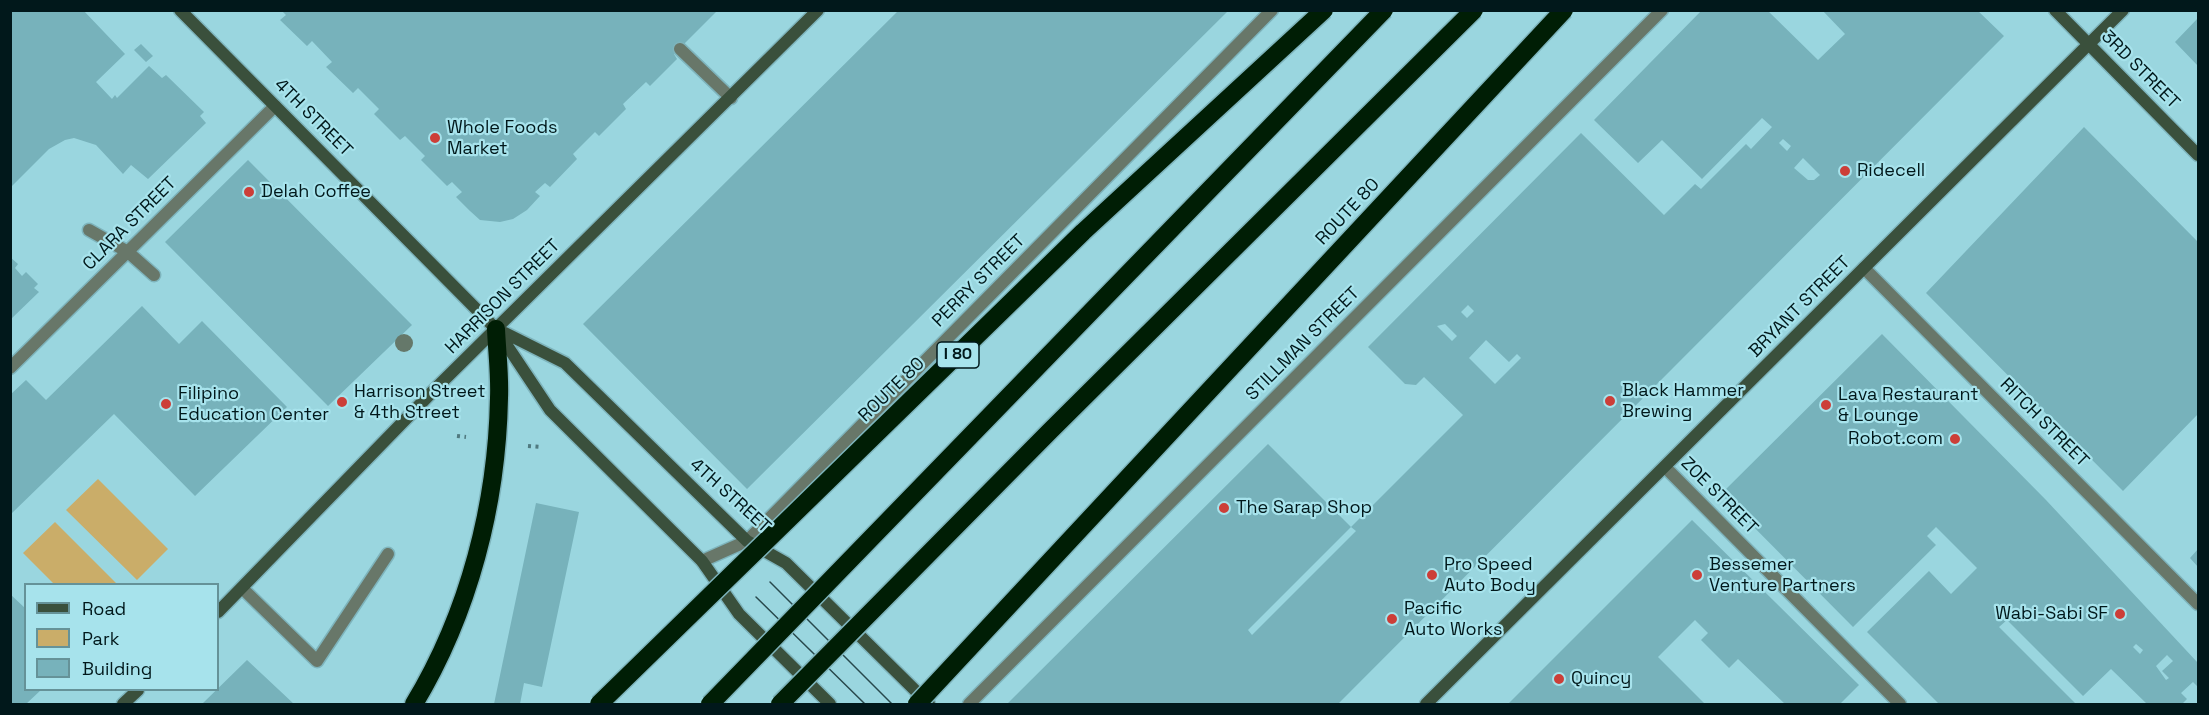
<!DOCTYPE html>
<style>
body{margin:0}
#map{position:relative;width:2209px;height:715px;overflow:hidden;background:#9ad6df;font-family:"Space Grotesk",sans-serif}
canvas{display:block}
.frame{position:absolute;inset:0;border:12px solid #01181b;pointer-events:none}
.legend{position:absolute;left:24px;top:583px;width:195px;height:108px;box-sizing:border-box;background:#a7e3ec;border:2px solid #659298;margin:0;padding:8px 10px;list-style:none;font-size:18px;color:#01181b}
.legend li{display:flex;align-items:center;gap:12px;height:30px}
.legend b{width:30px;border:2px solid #659298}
</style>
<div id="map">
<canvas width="2209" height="715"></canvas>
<div class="frame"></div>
<ul class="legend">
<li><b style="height:8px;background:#3a503c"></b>Road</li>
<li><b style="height:16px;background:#caad69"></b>Park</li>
<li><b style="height:16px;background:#77b2bb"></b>Building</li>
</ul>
</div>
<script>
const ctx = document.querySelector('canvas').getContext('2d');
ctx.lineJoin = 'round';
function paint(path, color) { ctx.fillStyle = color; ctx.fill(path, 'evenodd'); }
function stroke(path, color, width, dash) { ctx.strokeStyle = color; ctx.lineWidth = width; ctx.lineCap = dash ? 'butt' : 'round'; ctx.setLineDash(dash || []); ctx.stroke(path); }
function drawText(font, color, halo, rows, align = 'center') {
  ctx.font = font + ' "Space Grotesk",sans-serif'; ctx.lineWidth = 4.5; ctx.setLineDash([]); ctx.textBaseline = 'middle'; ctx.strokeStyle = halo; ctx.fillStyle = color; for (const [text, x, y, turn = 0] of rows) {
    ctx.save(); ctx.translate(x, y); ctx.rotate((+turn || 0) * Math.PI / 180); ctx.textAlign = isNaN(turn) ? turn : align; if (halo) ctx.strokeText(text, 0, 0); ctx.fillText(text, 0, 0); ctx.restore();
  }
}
const green = new Path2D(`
 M98 479 168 549 137 580 66 510Z
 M55 522 117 584H54L23 553Z`);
const building = new Path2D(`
 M14 10H83L125 54 96 82 112 99 115 95 117 98 149 66 162 78 166 75 204 112 200 116 206 123 148 179 131 165 123 174 96 145 74 138 65 140 49 149 10 188V14Z
 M281 10H718L674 54 677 59 650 86 646 82 623 104 626 109 599 136 595 132 573 154 577 159 550 187 545 183 535 192 540 196 527 210 513 219 500 222 480 220 470 211 456 197 462 192 452 182 447 186 421 160 425 156 405 136 400 140 374 114 379 109 358 88 353 93 326 67 332 62 312 41 307 46 280 20 286 15Z
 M899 10H1229L747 489 583 324Z
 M1702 10H1767L1818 60 1845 34 1822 10H1977L2004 36 1338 704H1007L1268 444 1351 527 1248 630 1252 635 1356 531 1351 527 1463 415 1424 377 1416 385 1405 384 1368 347 1581 133 1664 215 1695 184 1701 189 1746 144 1751 149 1772 127 1762 118 1702 179 1662 140 1638 163 1594 120ZM1783 139 1791 146 1787 151 1779 143ZM1803 158 1820 175 1814 180H1808L1794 168ZM1468 305 1474 311 1467 318 1461 312ZM1445 324 1457 336 1452 341 1437 326ZM1486 340 1509 362 1517 354 1521 358 1495 384 1469 358Z
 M2198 18V66L2175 42Z
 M141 44 153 56 146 62 134 50Z
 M2084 127 2198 242V414L2123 491 1926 293Z
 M248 160 412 325 328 406 165 242Z
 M10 257 18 264 15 268 22 276 26 272 38 284 34 288 39 292 10 320Z
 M142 306 179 344 202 321 287 407 195 496 114 414 10 515V395L26 380 46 400Z
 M1882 334 2046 500 2198 663V687L2193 682 2181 693 2187 699 2182 704H2147L2111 669 2083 696 2007 620 1999 627 2076 704H1939L1867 632 1929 571 1951 594 1977 568 1936 527 1927 536 1936 545 1853 627 1721 494ZM2136 644 2143 650 2140 654 2133 647ZM2167 655 2173 661 2162 671 2169 678 2166 680 2156 666Z
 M536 503 579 512 542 687 524 683 520 704H494Z
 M1692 520 1859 685 1840 704H1785L1738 659 1729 668 1701 640 1708 633 1695 620 1658 657 1705 704H1508Z
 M2198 549V567L2190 558Z
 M10 594 26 609V690H41L26 704H10Z
 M247 660 294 704H202Z`);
const path = new Path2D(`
 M457 436 466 437
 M528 446 541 447`);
const lane = new Path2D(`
 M680 49 731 98
 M89 230 128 252 154 275
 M702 561 747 541
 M242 588 317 661 388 554`);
const street = new Path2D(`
 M1864 268 2198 604
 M10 368 275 106
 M1665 467 1900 704
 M747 541 1272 10
 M969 704 1662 10`);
const secondary = new Path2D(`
 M180 10 496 329 550 410 702 561 739 614 830 704
 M2055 10 2198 155
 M497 329 565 363 747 541 786 563 929 704
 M218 612 438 386 818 10
 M123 704 138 690
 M1426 704 2123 10`);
const highway = new Path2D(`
 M414 704C469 613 497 504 499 398 500 375 497 352 496 329`);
const tram = new Path2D(`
 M770 582 892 704
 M756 597 865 704`);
const highwayBridge = new Path2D(`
 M599 704 1083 232 1324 10
 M710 704 1384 10
 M780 704 1050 431 1474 10
 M917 704 1564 10`);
const trees = [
 [404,343]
];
const markers = [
 [435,138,6,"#cc3e38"],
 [1845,171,6,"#cc3e38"],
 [249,192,6,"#cc3e38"],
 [1610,401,6,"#cc3e38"],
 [342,402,6,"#cc3e38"],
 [166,404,6,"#cc3e38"],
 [1826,405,6,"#cc3e38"],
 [1955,439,6,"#cc3e38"],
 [1224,508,6,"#cc3e38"],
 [1432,575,6,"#cc3e38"],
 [1697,575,6,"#cc3e38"],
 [2120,614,6,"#cc3e38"],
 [1392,619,6,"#cc3e38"],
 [1559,679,6,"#cc3e38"]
];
const shields = [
 [958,355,42]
];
const shieldNames = [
 ["I 80",958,355]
];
const streetNames = [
 ["3RD STREET",2140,70,45],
 ["4TH STREET",313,118,45],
 ["ROUTE 80",1348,212,-47],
 ["CLARA STREET",130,224,-45],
 ["PERRY STREET",979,281,-45],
 ["HARRISON STREET",503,297,-45],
 ["BRYANT STREET",1800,307,-45],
 ["STILLMAN STREET",1303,344,-45],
 ["ROUTE 80",892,390,-44],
 ["RITCH STREET",2044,423,45],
 ["4TH STREET",730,496,42],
 ["ZOE STREET",1719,496,45]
];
const poiNames = [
 ["Whole Foods",447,128],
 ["Market",447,149],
 ["Ridecell",1857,171],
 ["Delah Coffee",261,192],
 ["Black Hammer",1622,391],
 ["Brewing",1622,412],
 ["Harrison Street",354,392],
 ["& 4th Street",354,413],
 ["Filipino",178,394],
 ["Education Center",178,415],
 ["Lava Restaurant",1838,395],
 ["& Lounge",1838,416],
 ["Robot.com",1943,439,"right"],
 ["The Sarap Shop",1236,508],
 ["Pro Speed",1444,565],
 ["Auto Body",1444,586],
 ["Bessemer",1709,565],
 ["Venture Partners",1709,586],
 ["Pacific",1404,609],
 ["Auto Works",1404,630],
 ["Wabi-Sabi SF",2108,614,"right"],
 ["Quincy",1571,679]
];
paint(green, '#caad69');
paint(building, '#77b2bb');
stroke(lane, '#7eb4bc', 15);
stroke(street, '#7eb4bc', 15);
stroke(secondary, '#7eb4bc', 15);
stroke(highway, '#7eb4bc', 21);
stroke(path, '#507a80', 4, [3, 4.5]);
stroke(lane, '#687769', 12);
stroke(street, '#687769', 12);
stroke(secondary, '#3a503c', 12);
stroke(highway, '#001e05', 18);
stroke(tram, '#28484c', 1.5);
stroke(highwayBridge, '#7eb4bc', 21, []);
stroke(highwayBridge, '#001e05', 18);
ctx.fillStyle = '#65786a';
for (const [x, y] of trees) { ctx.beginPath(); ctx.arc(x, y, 9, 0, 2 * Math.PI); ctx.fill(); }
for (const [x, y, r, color] of markers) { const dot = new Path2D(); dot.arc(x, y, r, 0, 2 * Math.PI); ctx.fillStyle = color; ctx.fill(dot); stroke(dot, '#a7e3ec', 2); }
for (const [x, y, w] of shields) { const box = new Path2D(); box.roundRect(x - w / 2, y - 13, w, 26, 4.5); ctx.fillStyle = '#a7e3ec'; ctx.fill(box); stroke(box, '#01181b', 1.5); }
drawText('bold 16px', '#01181b', null, shieldNames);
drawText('18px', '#01181b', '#a7e3ec', streetNames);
drawText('18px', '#01181b', '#a7e3ec', poiNames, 'left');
</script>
